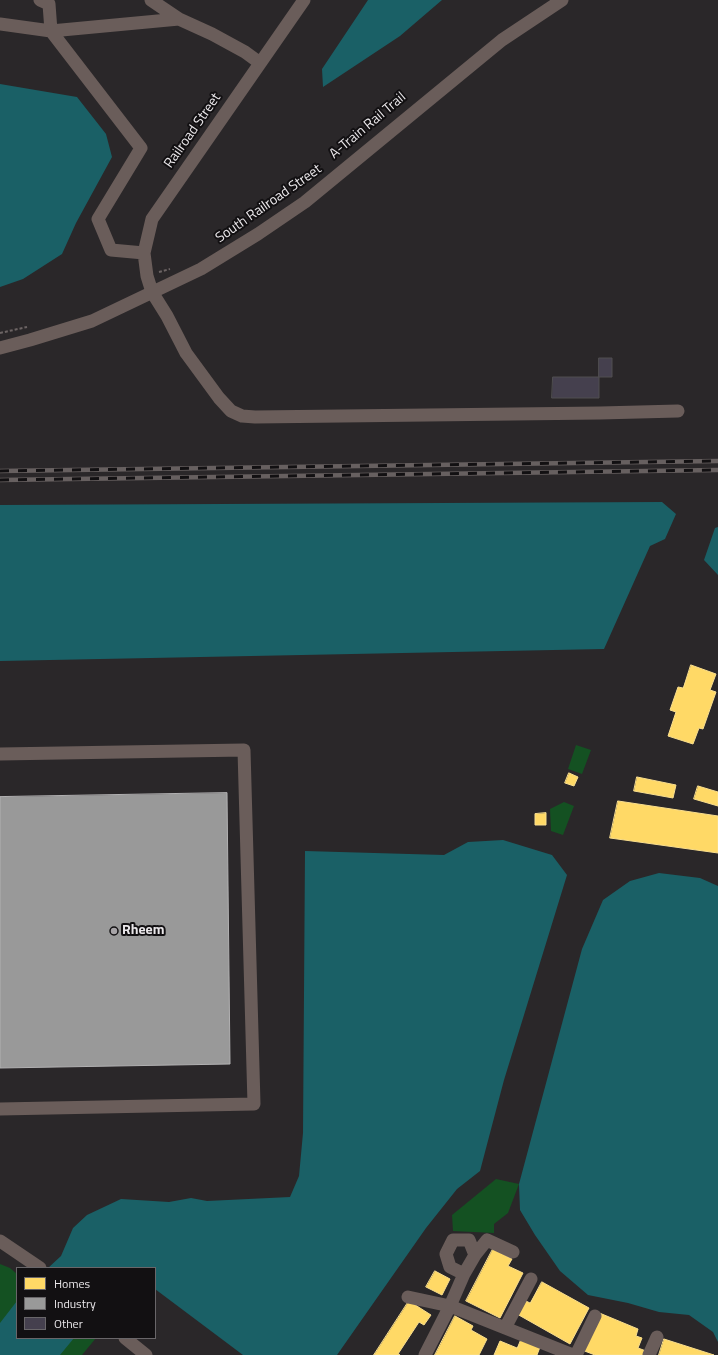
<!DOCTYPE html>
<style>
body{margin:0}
#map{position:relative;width:718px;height:1355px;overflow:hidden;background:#2a2729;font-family:"Titillium Web",sans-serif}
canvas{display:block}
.legend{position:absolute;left:16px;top:1267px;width:140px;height:72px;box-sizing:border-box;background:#121012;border:1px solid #696669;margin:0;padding:5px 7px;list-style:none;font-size:12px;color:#ebe8eb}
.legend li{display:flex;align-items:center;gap:8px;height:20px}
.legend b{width:20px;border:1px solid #696669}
</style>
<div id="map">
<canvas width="718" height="1355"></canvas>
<ul class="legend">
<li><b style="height:11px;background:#ffd966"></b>Homes</li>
<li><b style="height:11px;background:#999"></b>Industry</li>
<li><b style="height:11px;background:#45404e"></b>Other</li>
</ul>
</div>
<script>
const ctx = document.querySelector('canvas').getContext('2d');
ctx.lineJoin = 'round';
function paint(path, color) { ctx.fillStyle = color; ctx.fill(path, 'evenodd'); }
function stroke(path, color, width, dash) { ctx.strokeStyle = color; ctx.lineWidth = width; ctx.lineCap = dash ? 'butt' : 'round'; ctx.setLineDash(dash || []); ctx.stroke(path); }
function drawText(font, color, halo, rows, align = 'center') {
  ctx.font = font + ' "Titillium Web",sans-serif'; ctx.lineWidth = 4; ctx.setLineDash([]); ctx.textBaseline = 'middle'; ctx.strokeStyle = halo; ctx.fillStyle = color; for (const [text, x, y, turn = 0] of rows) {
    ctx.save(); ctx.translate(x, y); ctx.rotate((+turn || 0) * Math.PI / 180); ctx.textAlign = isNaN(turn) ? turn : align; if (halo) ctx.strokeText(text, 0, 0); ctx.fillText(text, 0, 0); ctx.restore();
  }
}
const green = new Path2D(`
 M576 745 591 750 582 774 568 769Z
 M564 802 574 806 563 835 551 831 550 809Z
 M496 1179 519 1184 508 1213 494 1224V1233L453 1231 452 1215Z
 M0 1264 10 1268 17 1274V1338H96L82 1355H0Z`);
const water = new Path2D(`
 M368 0H442L400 36 323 87 322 69Z
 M0 84 77 97 106 134 112 157 76 223 62 254 23 279 0 287Z
 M662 502 676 514 665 539 650 546 604 649 0 661V505Z
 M718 527V575L704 560 715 528Z
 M503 840 552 855 567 875 504 1080 480 1171 457 1189 426 1228 337 1355H243L155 1289V1268H48L61 1256 73 1228 87 1215 121 1199 169 1202 191 1198 207 1201 290 1197 299 1176 303 1133 305 851 444 855 468 842Z
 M659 873 700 878 718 886V1342L713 1332 689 1315 659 1312 628 1303 588 1295 560 1271 535 1235 520 1210 519 1184 582 949 603 900 630 881Z
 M17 1301V1338H74L60 1355H0V1323Z`);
const homes = new Path2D(`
 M691 665 716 674 710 690 716 692 703 729 699 728 693 744 668 736 676 712 670 710 678 687 683 688Z
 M569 773 578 777 574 786 565 783Z
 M637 777 676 785 673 798 634 791Z
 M698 786 718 792V806L694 799Z
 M618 801 718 816V853L610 838Z
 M546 813V825H535V814Z
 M493 1249 512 1259 508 1266 523 1273 500 1318 466 1301Z
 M435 1271 450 1279 442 1295 426 1287Z
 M542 1282 589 1308 570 1344 517 1314 524 1300 530 1303Z
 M409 1301 431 1315 424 1325 419 1322 398 1354 400 1355H374Z
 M597 1312 638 1329 636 1336 642 1338 638 1348 646 1351 644 1355H595L582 1350Z
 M455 1316 473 1326 471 1330 487 1339 479 1355H435Z
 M664 1339 714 1355H659Z
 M521 1340 540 1347 537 1355H494L500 1341 517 1348Z`);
const industry = new Path2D(`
 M227 793 230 1064 0 1068V797Z`);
const building = new Path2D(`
 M599 358H612V377H599Z
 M553 377H599V398H552Z`);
const path = new Path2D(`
 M159 272 170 269
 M0 333 27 327`);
const minor = new Path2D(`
 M40 0 49 4 51 31 179 19
 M151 0 179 19 212 34 245 52 260 63
 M304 0 152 219 144 253 147 276 152 292 167 316 186 353 219 398 231 411 242 416 255 417 600 413 678 411
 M0 24 51 31 141 148 98 219 111 250 144 253
 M0 348 30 340 92 321 201 269 258 234 305 202 502 40 562 0
 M0 754 244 750 254 1104 0 1109
 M0 1241 40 1268
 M464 1274 450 1267 446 1254 453 1240H469L475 1255
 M408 1297 450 1306 573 1355
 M505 1328 531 1279
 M125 1338 146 1355
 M425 1355 450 1306 464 1274 475 1255 487 1240 513 1252
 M576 1355 595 1316
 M649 1355 657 1337`);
const rail = new Path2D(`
 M0 471 718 461
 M0 480 718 470`);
const markers = [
 [114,931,4,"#a7a4a7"]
];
const streetNames = [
 ["A-Train Rail Trail",368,126,-40],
 ["Railroad Street",193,131,-55],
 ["South Railroad Street",269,204,-35]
];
const poiNames = [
 ["Rheem",122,931]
];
paint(green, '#145122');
paint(water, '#1a6066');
paint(homes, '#ffd966');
stroke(homes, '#f9de8e', 1);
paint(industry, '#999');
stroke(industry, '#b2b1b2', 1);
paint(building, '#45404e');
stroke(building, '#504f51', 1);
stroke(path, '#6c6464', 2, [3, 2]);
stroke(minor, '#6a5d5a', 13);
stroke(rail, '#676060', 4.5);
stroke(rail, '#121012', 3, [9]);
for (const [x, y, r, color] of markers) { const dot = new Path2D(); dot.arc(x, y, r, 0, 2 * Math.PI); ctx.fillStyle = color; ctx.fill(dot); stroke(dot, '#121012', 1.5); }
drawText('14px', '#ebe8eb', '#121012', streetNames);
drawText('bold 14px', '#ebe8eb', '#121012', poiNames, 'left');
</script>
